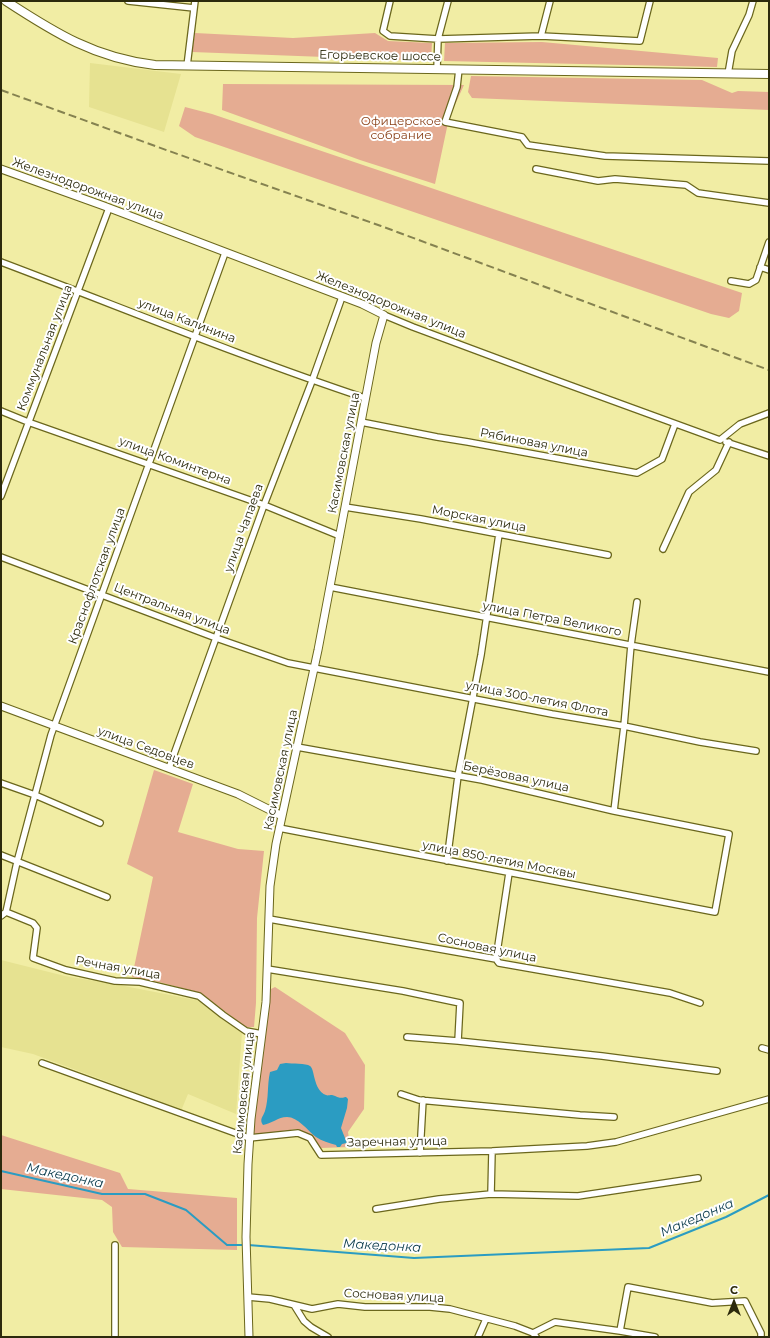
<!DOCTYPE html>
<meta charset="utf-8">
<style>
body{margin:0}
#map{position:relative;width:770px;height:1338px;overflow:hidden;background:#f1eda4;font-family:Montserrat,sans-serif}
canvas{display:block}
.frame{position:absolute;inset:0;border:2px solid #2c2a0c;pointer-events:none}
.north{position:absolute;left:714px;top:1282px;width:40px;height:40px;-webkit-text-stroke:3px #fff;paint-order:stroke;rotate:0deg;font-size:11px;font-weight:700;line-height:16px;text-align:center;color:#2c2a0c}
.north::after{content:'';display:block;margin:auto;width:14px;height:18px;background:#2c2a0c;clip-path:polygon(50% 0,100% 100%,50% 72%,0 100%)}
</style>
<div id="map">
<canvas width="770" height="1338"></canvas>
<div class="frame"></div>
<div class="north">С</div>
</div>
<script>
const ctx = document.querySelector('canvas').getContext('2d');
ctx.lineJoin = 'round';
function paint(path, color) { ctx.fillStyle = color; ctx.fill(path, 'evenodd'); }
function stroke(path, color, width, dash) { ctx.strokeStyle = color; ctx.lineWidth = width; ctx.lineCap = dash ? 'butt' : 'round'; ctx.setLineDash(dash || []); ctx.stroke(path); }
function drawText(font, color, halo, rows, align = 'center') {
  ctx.font = font + ' Montserrat,sans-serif'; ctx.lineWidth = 4; ctx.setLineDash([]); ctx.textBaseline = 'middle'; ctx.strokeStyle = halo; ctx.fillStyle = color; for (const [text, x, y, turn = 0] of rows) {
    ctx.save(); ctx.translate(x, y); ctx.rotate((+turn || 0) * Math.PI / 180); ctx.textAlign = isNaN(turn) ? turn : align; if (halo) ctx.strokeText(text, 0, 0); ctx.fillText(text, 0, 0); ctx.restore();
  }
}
const built = new Path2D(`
 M90 63 181 74 164 132 89 107Z
 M1 960 65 976 119 985 201 1001 242 1032 236 1114 188 1094 181 1111 111 1083 33 1054 1 1047Z`);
const green = new Path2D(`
 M195 33 293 38 375 33 388 41 432 43 431 61 192 52Z
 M542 42 718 58 717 67 444 61 445 43Z
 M471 76 702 80 732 93 738 91 769 92V110L472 98 468 92Z
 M223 84 464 85 449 118 435 184 360 160 222 110Z
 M185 107 212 114 742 293 739 311 729 318 711 314 195 137 179 126Z
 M154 770 193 784 178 832 238 849 264 851 257 918 256 1003 254 1027H245L201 993 159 982 132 977 153 877 127 864Z
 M275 987 345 1033 365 1065 364 1109 348 1132 350 1147 321 1148 313 1137 298 1129 252 1135 271 989Z
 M1 1135 120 1173 128 1189 237 1198V1250L122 1247 113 1232 112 1207 102 1200 1 1189Z`);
const water = new Path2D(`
 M286 1063C292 1064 306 1063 310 1066 315 1069 313 1090 326 1095 328 1096 329 1095 332 1095 339 1097 338 1099 346 1097L348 1099 347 1108 341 1128 347 1143 342 1144 340 1147H337L336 1145C329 1143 322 1141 316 1137 307 1130 298 1117 287 1117 278 1117 271 1124 263 1125 259 1119 263 1117 265 1111 269 1098 267 1085 270 1072L277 1070 280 1064Z`);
const stream = new Path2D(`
 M1 1171 102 1194H145L186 1210 227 1245H244
 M248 1245 414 1258 649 1248 726 1217 769 1195`);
const street = new Path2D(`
 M128 1 194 8
 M390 1 383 31 390 36 438 39 541 36 640 41 650 1
 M541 36 550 1
 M187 66 195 1
 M437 69 438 39 448 1
 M459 69 457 87 445 122 522 137 528 145 605 156 769 161
 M728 74 732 51 749 15 753 1
 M536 169 598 181 615 179 686 185 698 193 769 203
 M1 262C123 308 242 357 365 398
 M760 267 769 270
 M731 281 749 284 756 280 769 242
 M384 315 413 327 550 378 720 440 740 424 769 413
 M1 411 28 422 264 505 340 536
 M361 422 437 437 468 442 637 473 662 459 675 424
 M726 442 769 456
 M1 496 109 208
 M345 507 421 519 608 555
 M663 549 689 492 716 470 729 442
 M1 557 216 638 288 663 552 714 624 726 700 742 756 751
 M330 587 769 672
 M169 768 264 505 312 381 342 297
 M1 783 35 795 100 823
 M614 811 624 726 631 645 637 602
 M279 828 715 912 729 834 614 811 482 780 297 747
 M1 855 107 897
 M447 861 458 776 481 655 499 534
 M6 912 17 862 51 735 225 253
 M1 916 6 912 33 923 37 928 33 958 66 970 115 981 140 982 199 996 223 1015 246 1031 262 1034
 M269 919 496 959 499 963 670 993 700 1003
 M496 959 509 873
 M267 969 403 991 460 1003 458 1041 407 1037
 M458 1041 602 1056 717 1071
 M762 1048 769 1050
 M42 1063 249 1138 298 1133 310 1138 321 1155 492 1151 587 1146 616 1142 769 1099
 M401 1094 419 1100 580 1115 614 1117
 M420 1153 423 1100
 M491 1194 578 1196 698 1178
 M376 1209 439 1199 491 1194 492 1151
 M115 1245V1337
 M248 1297 270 1299 312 1309 338 1304 365 1307H430L450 1309 515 1326 533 1333 536 1337
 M294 1305 304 1321 311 1327 328 1337
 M620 1331 655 1337
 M533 1333 555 1322 620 1331 628 1287 712 1303 745 1301 761 1333V1337
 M478 1337 486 1319`);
const secondary = new Path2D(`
 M1 169 104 206 362 304 384 315 376 343 318 650 276 844 270 886 266 1002 251 1119 248 1164 246 1237 249 1337
 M1 706 238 794 282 816`);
const primary = new Path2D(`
 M6 1C55 33 95 58 155 65L769 74`);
const rail = new Path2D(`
 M1 90 169 151 381 226 769 370`);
const streetNames = [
 ["Егорьевское шоссе",380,56,1],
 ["Железнодорожная улица",88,189,20],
 ["Железнодорожная улица",391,305,22],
 ["улица Калинина",187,321,21],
 ["Коммунальная улица",45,348,-69],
 ["Рябиновая улица",534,443,11],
 ["Касимовская улица",344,453,-79],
 ["улица Коминтерна",175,461,20],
 ["Морская улица",479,519,11],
 ["улица Чапаева",244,528,-70],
 ["Краснофлотская улица",97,576,-70],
 ["Центральная улица",172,609,21],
 ["улица Петра Великого",552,619,11],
 ["улица 300-летия Флота",537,699,11],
 ["улица Седовцев",146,748,20],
 ["Касимовская улица",281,770,-78],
 ["Берёзовая улица",516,777,12],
 ["улица 850-летия Москвы",499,860,11],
 ["Сосновая улица",487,948,12],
 ["Речная улица",118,968,10],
 ["Касимовская улица",244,1093,-84],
 ["Заречная улица",397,1142,-1],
 ["Сосновая улица",394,1296,3]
];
const parkNames = [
 ["Офицерское",401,121],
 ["собрание",401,135]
];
const waterNames = [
 ["Македонка",65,1176,12],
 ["Македонка",697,1218,-23],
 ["Македонка",382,1246,3]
];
paint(built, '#e6e291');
paint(green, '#e5ac92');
paint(water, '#2b9cc2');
stroke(stream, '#2b9cc2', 2);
stroke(street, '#6b671d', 8);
stroke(secondary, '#6b671d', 9);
stroke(primary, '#6b671d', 10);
stroke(street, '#fff', 5.5);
stroke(secondary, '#fff', 7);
stroke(primary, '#fff', 8);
stroke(rail, '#858250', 2, [8, 4]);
drawText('12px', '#2c2a0c', '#fff', streetNames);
drawText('12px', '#893f16', '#fff', parkNames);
drawText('italic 13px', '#0b3b4c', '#fff', waterNames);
</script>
